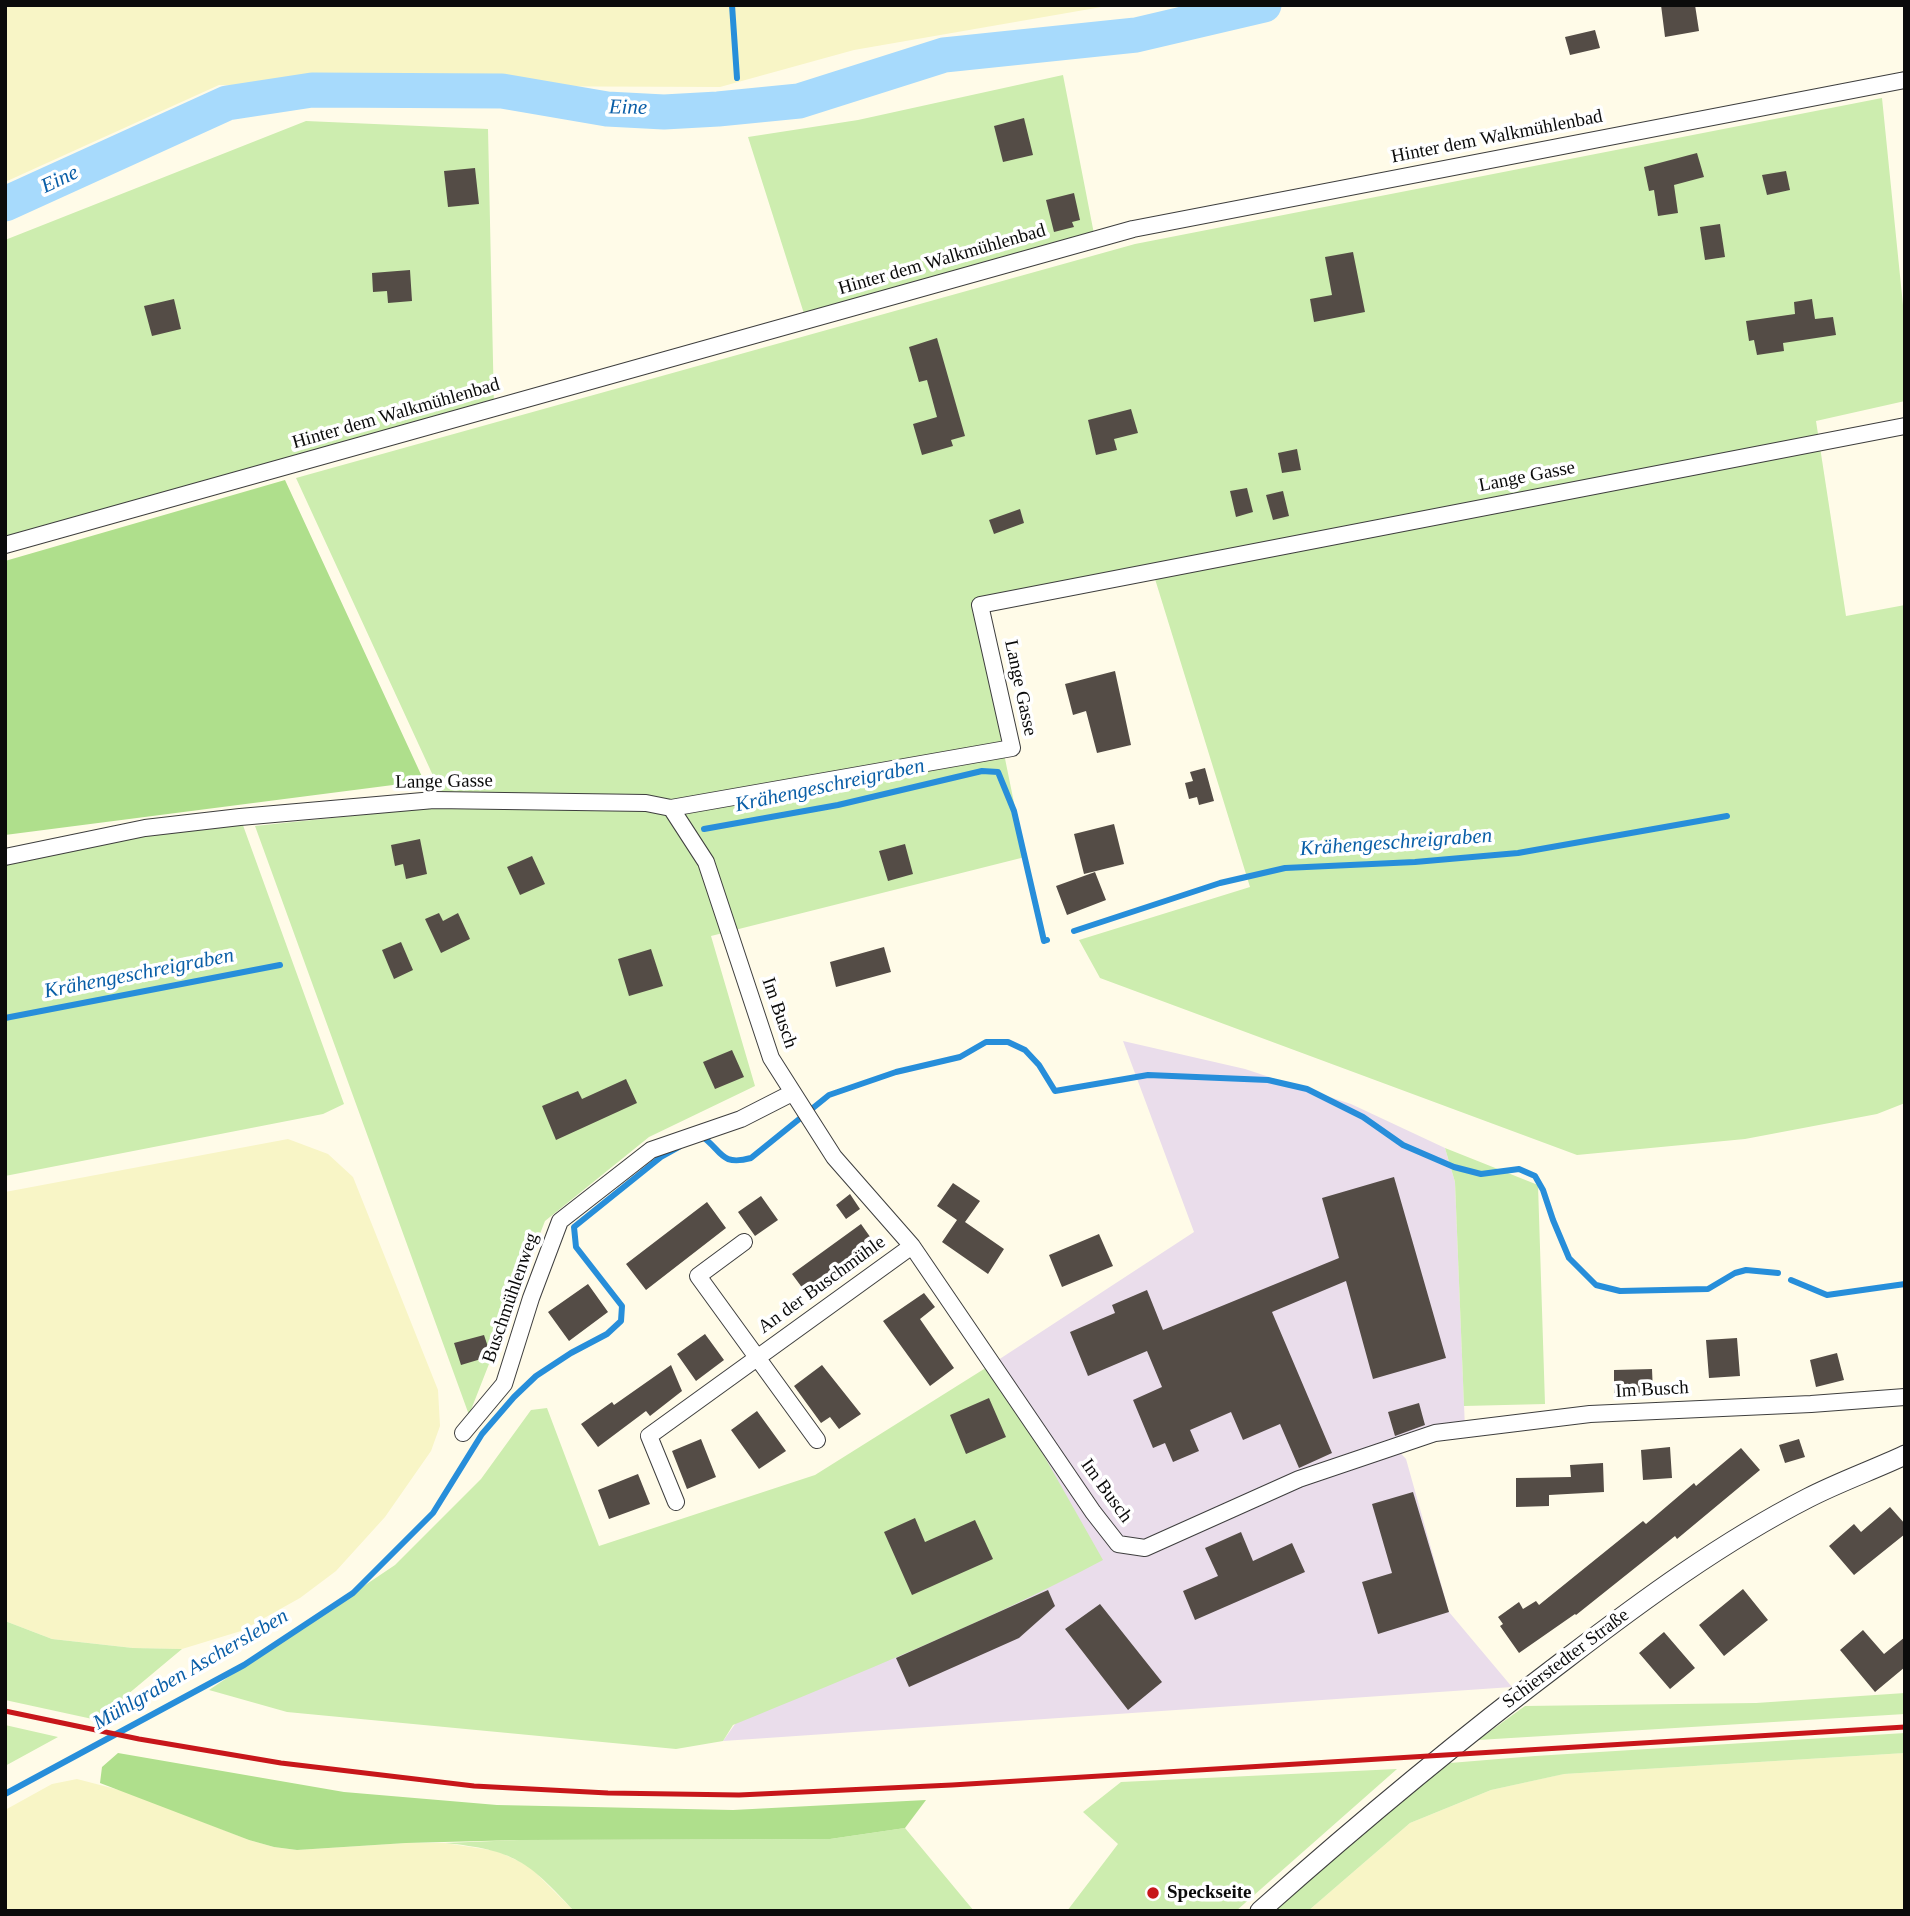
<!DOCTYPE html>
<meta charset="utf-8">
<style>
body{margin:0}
#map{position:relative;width:1910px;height:1916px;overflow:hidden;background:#fffbe8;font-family:"Times New Roman",serif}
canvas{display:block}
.frame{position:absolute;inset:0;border:7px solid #0b0b0b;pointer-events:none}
</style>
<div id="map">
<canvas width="1910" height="1916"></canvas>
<div class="frame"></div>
</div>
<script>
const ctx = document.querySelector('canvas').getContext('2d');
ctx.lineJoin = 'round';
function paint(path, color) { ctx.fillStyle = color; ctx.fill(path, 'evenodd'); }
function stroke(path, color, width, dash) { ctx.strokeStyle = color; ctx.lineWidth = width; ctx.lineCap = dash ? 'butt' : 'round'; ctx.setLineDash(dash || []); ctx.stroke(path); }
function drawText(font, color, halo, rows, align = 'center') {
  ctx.font = font + ' "Times New Roman",serif'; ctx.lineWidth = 7; ctx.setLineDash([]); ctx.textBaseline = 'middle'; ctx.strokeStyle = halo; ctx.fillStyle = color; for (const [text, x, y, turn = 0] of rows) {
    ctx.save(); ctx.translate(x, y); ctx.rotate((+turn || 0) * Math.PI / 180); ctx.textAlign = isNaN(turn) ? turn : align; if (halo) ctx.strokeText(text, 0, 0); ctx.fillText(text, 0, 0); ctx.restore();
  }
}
const industrial = new Path2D(`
 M1123 1041 1245 1069 1351 1104 1445 1148 1455 1182 1465 1429 1395 1447 1406 1459 1449 1612 1512 1687 723 1741 992 1364 1194 1232Z`);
const farmland = new Path2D(`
 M5 5H1113L854 50 720 87 219 85 5 182Z
 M288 1139 328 1154 353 1177 438 1390 440 1426 431 1451 385 1517 336 1571 300 1598 241 1631 182 1649 133 1648 52 1639 5 1621V1192Z
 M1905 1753V1911H1308L1410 1823 1491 1790 1563 1774Z
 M77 1779 127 1792 249 1840 274 1847 297 1850 406 1843H445L497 1851 529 1866 574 1911H5V1810L52 1784Z`);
const green = new Path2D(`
 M1063 75 1095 239 806 320 748 137 858 120Z
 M1882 98 1905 325V401L1816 421 1846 616 1905 605V1103L1877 1114 1745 1139 1577 1155 1100 978 1079 940 1250 887 1151 566 973 601 1025 857 711 936 755 1086 649 1137 545 1221 469 1415 255 826 447 806 296 478 1135 244Z
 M306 121 488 129 494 408 5 545V240Z
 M240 817 344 1104 323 1114 5 1176V857Z
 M1445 1148 1538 1185 1545 1404 1464 1406 1455 1182Z
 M992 1364 1103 1560C984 1623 858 1674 733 1725L723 1741 676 1749 287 1712 209 1690 395 1565 481 1479 531 1410 547 1408 599 1546 815 1475Z
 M5 1621 52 1639 133 1648 182 1649 97 1720 5 1700Z
 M1905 1693V1714L1478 1740 1525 1706 1756 1703Z
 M5 1725 58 1737 5 1766Z
 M1905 1733V1753L1564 1774 1491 1790 1410 1823 1308 1911H1273L1399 1801 1450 1763 1535 1756Z
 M1397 1769 1236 1911H1067L1118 1844 1083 1812 1121 1782Z
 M905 1828 974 1911H574C528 1861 514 1850 445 1843L519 1840 830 1839Z`);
const forest = new Path2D(`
 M285 480 424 781 5 835V561Z
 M118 1753 344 1792 497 1805 733 1810 926 1800 905 1828 830 1839 519 1840 406 1843 297 1850 274 1847 249 1840 100 1783 102 1767Z`);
const stream = new Path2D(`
 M732 5 737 78
 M704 829 838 805 982 771 998 772 1014 811 1044 941 1047 940
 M1074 931 1220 883 1285 868 1415 862 1518 853 1727 816
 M5 1018 280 965
 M700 1135C722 1149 719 1167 751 1158L829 1095 896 1072 960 1057 986 1042H1008L1025 1050 1039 1065 1055 1091 1148 1075 1268 1080 1307 1089 1363 1117 1403 1145 1454 1167 1481 1174 1519 1169 1535 1176 1543 1190 1553 1220 1569 1258 1596 1285 1620 1291 1708 1289 1735 1273 1746 1270 1778 1273
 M1791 1280 1827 1295 1905 1284
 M5 1794 244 1665 353 1593 433 1513 482 1434 514 1397 536 1376 571 1353 607 1334 621 1321 622 1306 576 1247 574 1227 661 1157 679 1147`);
const river = new Path2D(`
 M5 204 227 103 312 90 502 91 607 109 664 112 718 109 799 101 944 55 1136 35 1264 5`);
const building = new Path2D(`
 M1661 5H1695L1699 31 1665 37Z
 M1595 30 1600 48 1570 55 1565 37Z
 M1024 118 1033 155 1003 162 994 126Z
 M1697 153 1704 177 1674 185 1678 213 1658 216 1654 190 1649 191 1644 167Z
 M475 168 479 204 448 207 444 171Z
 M1786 171 1790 190 1767 195 1762 175Z
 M1074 193 1080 220 1072 222 1074 227 1054 232 1046 200Z
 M1720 224 1725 257 1705 260 1700 227Z
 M1353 252 1365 312 1314 322 1310 299 1332 295 1325 257Z
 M410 270 412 301 388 303 387 291 373 292 372 273Z
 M174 299 181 329 152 336 144 306Z
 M1812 299 1815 319 1833 317 1836 335 1783 343 1784 351 1757 355 1754 340 1749 341 1746 321 1795 314 1794 302Z
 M937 338 965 436 951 440 953 446 922 455 913 424 937 417 927 380 919 382 909 347Z
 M1131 409 1138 433 1114 439 1117 450 1096 455 1088 420Z
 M1297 449 1301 470 1282 473 1278 453Z
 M1247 488 1253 512 1236 517 1230 491Z
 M1283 491 1289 516 1273 520 1266 495Z
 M1020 509 1024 523 994 534 989 520Z
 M1115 671 1131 745 1097 753 1086 711 1073 715 1065 684Z
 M1205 768 1214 801 1199 805 1197 797 1189 799 1185 783 1193 781 1190 772Z
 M1114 824 1124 864 1084 874 1074 834Z
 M420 839 427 874 406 879 403 864 395 866 391 845Z
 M905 844 913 874 888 881 879 851Z
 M532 856 545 884 520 895 507 867Z
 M1095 872 1106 900 1067 915 1056 886Z
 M439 913 443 921 458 913 470 939 441 953 425 919Z
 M401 942 413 970 394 979 382 950Z
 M884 947 891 972 836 987 830 962Z
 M651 949 663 986 629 996 618 959Z
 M732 1050 744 1077 715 1089 703 1062Z
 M626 1079 637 1103 556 1140 542 1106 578 1091 582 1099Z
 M1394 1177 1446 1358 1373 1379 1346 1281 1272 1312 1332 1453 1299 1468 1280 1424 1243 1440 1231 1412 1190 1430 1199 1451 1173 1462 1165 1443 1153 1448 1133 1400 1162 1387 1147 1351 1088 1376 1070 1332 1115 1313 1112 1305 1147 1290 1163 1330 1339 1258 1322 1198Z
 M953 1183 980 1201 965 1222 1004 1249 988 1274 942 1242 957 1220 937 1206Z
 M850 1194 860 1209 846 1219 836 1205Z
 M761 1196 778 1220 755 1236 738 1212Z
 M707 1202 726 1228 646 1290 626 1264Z
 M861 1224 878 1248 809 1297 792 1274Z
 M1099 1234 1113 1266 1062 1287 1049 1255Z
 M588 1284 608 1312 569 1341 548 1312Z
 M924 1293 935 1307 920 1319 954 1368 930 1386 883 1321Z
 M705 1334 724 1360 696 1381 677 1354Z
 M484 1335 491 1356 461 1365 454 1343Z
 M1737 1338 1740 1376 1709 1378 1706 1340Z
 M1837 1353 1844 1380 1816 1387 1810 1360Z
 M671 1365 682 1391 650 1416 646 1411 598 1447 581 1424 612 1402 614 1405Z
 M822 1365 861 1414 839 1429 830 1417 821 1423 794 1386Z
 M1652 1369 1653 1393H1614V1370Z
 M989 1398 1006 1437 966 1454 950 1415Z
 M1419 1403 1425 1425 1395 1436 1388 1412Z
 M757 1411 786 1451 759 1469 731 1430Z
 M701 1439 716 1477 687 1489 672 1451Z
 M1799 1439 1805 1457 1785 1463 1779 1445Z
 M1670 1447 1672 1478 1643 1480 1641 1450Z
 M1741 1448 1760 1470 1677 1539 1675 1536 1576 1615 1575 1614 1519 1653 1500 1626 1503 1624 1498 1617 1519 1602 1523 1609 1536 1601 1539 1605 1643 1521 1646 1524 1694 1483 1696 1486Z
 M1603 1463 1604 1492 1549 1495V1506L1516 1507V1478L1571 1477 1570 1465Z
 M638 1474 650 1504 609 1519 598 1490Z
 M1413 1492 1449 1612 1378 1634 1362 1582 1392 1573 1372 1504Z
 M1890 1507 1905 1524V1534L1854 1575 1829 1546 1854 1524 1861 1532Z
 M915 1518 925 1542 975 1520 993 1559 912 1595 884 1532Z
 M1241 1532 1253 1561 1292 1543 1305 1572 1195 1620 1183 1591 1218 1576 1205 1548Z
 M1743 1589 1768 1620 1724 1656 1699 1625Z
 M1048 1590 1055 1606 1019 1638 909 1687 896 1658Z
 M1100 1604 1162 1682 1128 1710 1065 1629Z
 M1863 1630 1884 1654 1905 1637V1667L1875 1692 1840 1650Z
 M1664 1632 1695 1668 1670 1689 1639 1653Z`);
const minor = new Path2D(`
 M5 545 1133 229 1905 80
 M671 808 706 862 771 1058 834 1157 912 1246 1093 1512 1118 1544 1145 1548 1299 1479 1435 1433 1590 1414 1811 1404 1905 1397
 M5 857 145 828 240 817 434 800 646 803 671 808 1012 748 980 605 1905 426
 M744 1242 698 1276 817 1440
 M463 1433 504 1384 531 1298 560 1221 651 1150 741 1119 792 1093
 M676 1502 649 1436 912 1246`);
const tertiary = new Path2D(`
 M1260 1911C1359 1823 1460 1739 1566 1659 1643 1600 1722 1542 1808 1498 1839 1482 1873 1470 1905 1455`);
const rail = new Path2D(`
 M5 1711 139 1739 281 1763 474 1786 608 1793 739 1795 952 1785 1905 1727`);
const markers = [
 [1153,1893,7,"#c7161a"]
];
const streetNames = [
 ["Hinter dem Walkmühlenbad",1497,137,-11],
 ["Hinter dem Walkmühlenbad",942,260,-16],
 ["Hinter dem Walkmühlenbad",396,414,-16],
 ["Lange Gasse",1527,477,-11],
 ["Lange Gasse",1020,688,78],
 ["Lange Gasse",444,782,-1],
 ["Im Busch",779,1013,71],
 ["An der Buschmühle",822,1285,-36],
 ["Buschmühlenweg",511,1298,-71],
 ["Im Busch",1652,1390,-3],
 ["Im Busch",1106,1491,54],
 ["Schierstedter Straße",1566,1659,-37]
];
const poiNames = [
 ["Speckseite",1167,1893]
];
const waterNames = [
 ["Eine",628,108,1],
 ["Eine",60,180,-25],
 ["Krähengeschreigraben",830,786,-12],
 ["Krähengeschreigraben",1396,843,-4],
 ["Krähengeschreigraben",139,974,-11],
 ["Mühlgraben Aschersleben",191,1670,-30]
];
paint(industrial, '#eaddeb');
paint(farmland, '#f8f5c6');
paint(green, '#cdedaf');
paint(forest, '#afdf8c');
stroke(stream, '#278eda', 6);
stroke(river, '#a7dafc', 35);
paint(building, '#544c46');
stroke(minor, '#3e3e3e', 18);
stroke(tertiary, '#3e3e3e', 21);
stroke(minor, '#fff', 16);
stroke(tertiary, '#fff', 19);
stroke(rail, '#c7161a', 5);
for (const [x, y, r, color] of markers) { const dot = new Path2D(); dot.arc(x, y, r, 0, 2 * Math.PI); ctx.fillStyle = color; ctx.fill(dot); stroke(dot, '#fff', 2.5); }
drawText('19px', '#0b0b0b', '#fff', streetNames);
drawText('bold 19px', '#0b0b0b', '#fff', poiNames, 'left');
drawText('italic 21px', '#095ea7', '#fff', waterNames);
</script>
